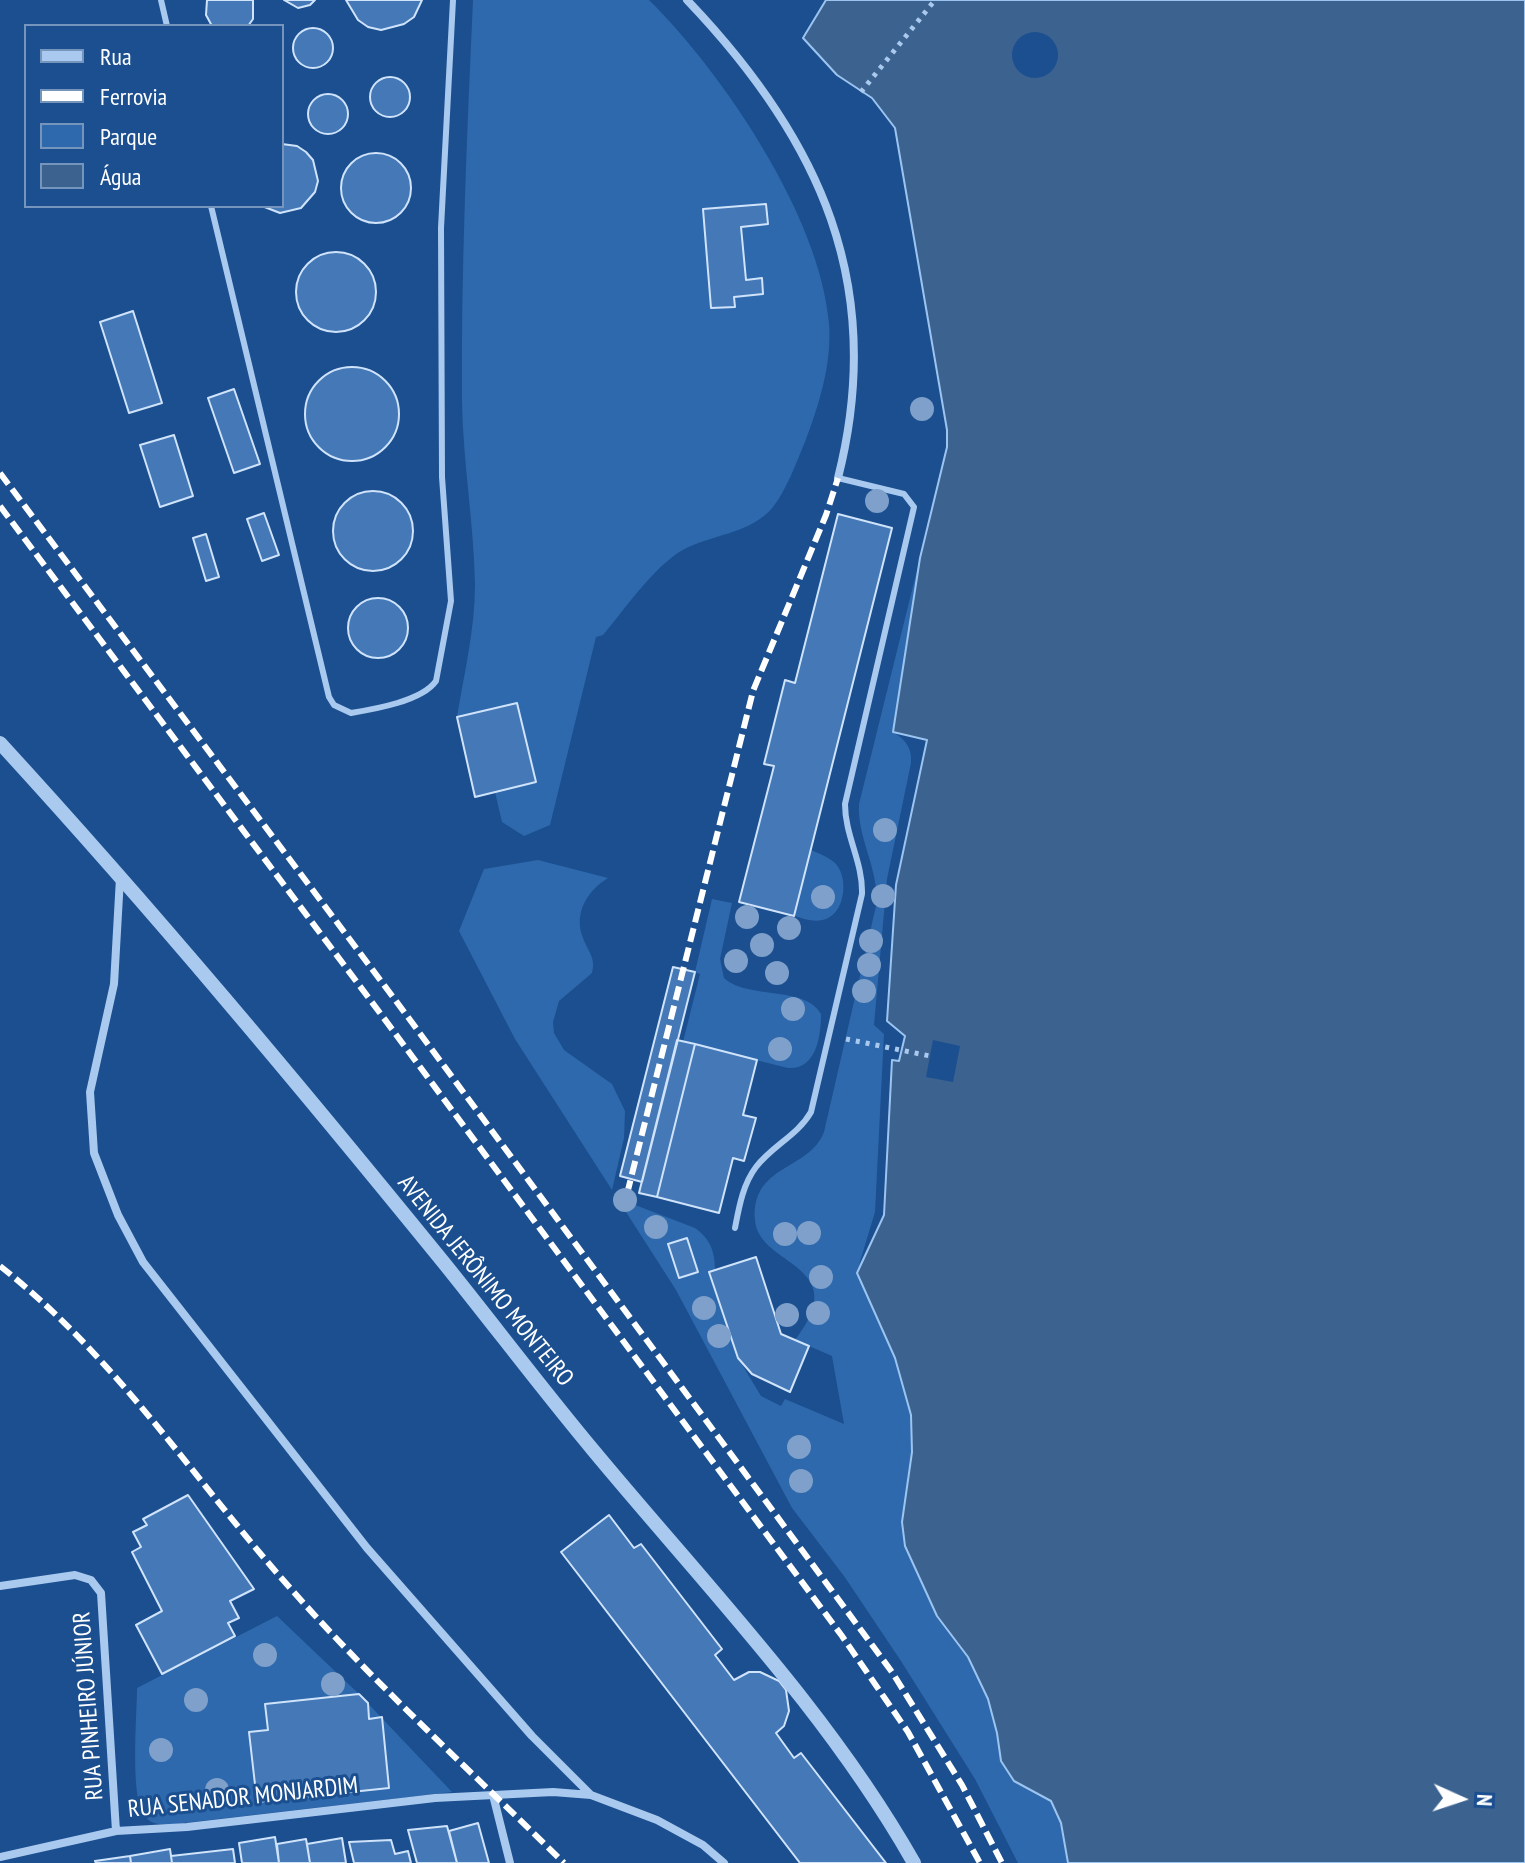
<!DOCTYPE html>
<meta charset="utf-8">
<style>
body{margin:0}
#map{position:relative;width:1525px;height:1863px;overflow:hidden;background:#1b4f8f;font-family:"PT Sans Narrow",sans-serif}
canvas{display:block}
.legend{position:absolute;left:24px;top:24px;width:260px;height:184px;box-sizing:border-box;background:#1b4f8f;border:2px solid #7695bc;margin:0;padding:10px 14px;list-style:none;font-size:24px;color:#fff}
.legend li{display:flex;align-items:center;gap:16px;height:40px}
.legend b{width:40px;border:2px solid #7695bc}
.north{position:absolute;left:1421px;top:1759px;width:80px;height:80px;-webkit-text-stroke:6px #1b4f8f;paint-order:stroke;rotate:93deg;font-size:22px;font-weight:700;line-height:32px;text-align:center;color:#fff}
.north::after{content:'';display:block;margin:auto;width:28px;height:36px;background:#fff;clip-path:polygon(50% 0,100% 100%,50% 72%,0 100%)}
</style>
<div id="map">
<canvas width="1525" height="1863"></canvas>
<ul class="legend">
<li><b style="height:10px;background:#a9c9ee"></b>Rua</li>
<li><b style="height:10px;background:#fff"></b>Ferrovia</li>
<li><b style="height:22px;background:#2e69ad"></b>Parque</li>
<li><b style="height:22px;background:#3c6290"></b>Água</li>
</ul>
<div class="north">N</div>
</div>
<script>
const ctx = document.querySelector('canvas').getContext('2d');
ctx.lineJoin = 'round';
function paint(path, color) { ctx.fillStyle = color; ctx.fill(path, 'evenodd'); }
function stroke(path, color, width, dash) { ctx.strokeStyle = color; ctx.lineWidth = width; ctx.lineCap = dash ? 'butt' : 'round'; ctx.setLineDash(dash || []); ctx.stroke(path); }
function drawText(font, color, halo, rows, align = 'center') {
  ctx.font = font + ' "PT Sans Narrow",sans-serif'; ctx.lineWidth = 6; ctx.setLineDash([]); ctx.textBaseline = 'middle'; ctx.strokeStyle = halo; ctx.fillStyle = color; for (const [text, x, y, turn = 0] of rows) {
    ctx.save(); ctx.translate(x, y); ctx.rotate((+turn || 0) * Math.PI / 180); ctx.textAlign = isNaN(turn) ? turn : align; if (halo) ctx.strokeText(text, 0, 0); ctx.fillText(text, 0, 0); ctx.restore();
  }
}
const green = new Path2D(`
 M473 0H649C723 73 821 218 829 324 832 364 819 405 805 442 796 463 787 489 773 507 750 535 710 534 681 551 652 569 625 609 603 635L596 637 550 825 524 836 502 822 495 792 535 782 517 703 457 717C464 674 475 629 475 585 474 524 463 463 462 402 461 268 467 134 473 0Z
 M920 558 893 732C906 740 912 748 911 763L887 879 874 1025 884 1034 875 1212 859 1265 884 1215 968 1657 988 1699 997 1733 1001 1761 1014 1781 1051 1801 1061 1823 1068 1863H1018L975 1779 901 1661 844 1576 792 1508 676 1290 617 1198 695 1228C710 1239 715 1251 715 1270L709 1273 738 1358 761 1396 781 1406 785 1399 844 1424 832 1356 795 1340C855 1263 758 1267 755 1220 751 1164 809 1171 824 1132L876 906C880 870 857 839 859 804Z
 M811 850C818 853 828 857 834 862 849 875 846 912 826 919 815 923 805 919 794 916Z
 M538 860 608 878C588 890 573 913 583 938 588 952 596 957 592 973L559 1001 553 1022 554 1033 564 1050 612 1084 625 1111 624 1138 612 1190 515 1039 459 931 484 869Z
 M712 899 732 903 720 959 724 978C748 1000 805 985 821 1014 821 1037 816 1070 788 1068L683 1042 700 974 695 972Z
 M277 1616 359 1694 452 1792 166 1825C157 1824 149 1823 144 1815 130 1796 137 1715 137 1688Z`);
const water = new Path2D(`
 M826 0H1525V1863H1068L1061 1823 1051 1801 1014 1781 1001 1761 997 1733 988 1699 968 1657 937 1616 905 1546 902 1522 912 1452 911 1415 895 1358 857 1273 884 1215 892 1060 899 1061 905 1036 887 1021 896 885 927 740 893 732 920 558 947 447V430L895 128 872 98 837 75 803 38Z`);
const pier = new Path2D(`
 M1012 55a23 23 0 1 1 46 0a23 23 0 1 1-46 0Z
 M933 1040 960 1046 953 1082 926 1077Z`);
const building = new Path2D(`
 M207 0H253V19L248 26H212L206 15Z
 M284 0H315L310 5 298 8Z
 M346 0H422L414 17 404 24 381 30 368 27 358 20Z
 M293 48a20 20 0 1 1 40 0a20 20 0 1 1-40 0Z
 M370 97a20 20 0 1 1 40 0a20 20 0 1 1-40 0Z
 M308 114a20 20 0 1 1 40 0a20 20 0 1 1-40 0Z
 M282 144 297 146 306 152 313 160 318 181 315 192 301 208 280 213 262 206H282Z
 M341 188a35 35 0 1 1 70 0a35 35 0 1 1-70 0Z
 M766 204 768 224 741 227 746 280 762 278 763 294 734 297 735 307 711 308 703 209Z
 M296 292a40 40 0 1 1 80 0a40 40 0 1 1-80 0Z
 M133 311 162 403 129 413 100 322Z
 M305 414a47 47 0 1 1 94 0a47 47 0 1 1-94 0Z
 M234 389 260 464 234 473 208 398Z
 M174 435 193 496 160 507 140 445Z
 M333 531a40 40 0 1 1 80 0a40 40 0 1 1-80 0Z
 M264 513 279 555 262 561 247 519Z
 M838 514 892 528 794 916 739 902 774 766 764 764 785 680 795 683Z
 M206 534 219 577 206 581 193 538Z
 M348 628a30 30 0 1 1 60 0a30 30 0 1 1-60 0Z
 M517 703 536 782 475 797 457 717Z
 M673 967 695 972 642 1182 620 1176Z
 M677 1040 695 1044 657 1197 639 1193Z
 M695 1044 757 1060 743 1115 756 1118 744 1161 733 1158 719 1213 657 1197Z
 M687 1238 698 1272 679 1278 668 1244Z
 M756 1257 781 1334 809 1346 790 1392 752 1374 738 1358 709 1272Z
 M188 1495 254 1589 230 1601 239 1618 228 1623 235 1636 162 1674 136 1625 162 1611 132 1552 141 1547 133 1532 147 1525 143 1519Z
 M609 1515 634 1548 641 1544 722 1649 715 1655 734 1680 749 1672H760L779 1681 786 1690 789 1711 784 1726 776 1733 794 1758 801 1753 886 1863H800L561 1552Z
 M359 1694 368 1703 369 1719 382 1717 389 1788 257 1802 249 1732 268 1730 265 1704Z
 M478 1823 489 1863H457L449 1831Z
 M447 1826 457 1863H417L408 1830Z
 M275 1837 279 1863H242L239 1843Z
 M342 1838 346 1863H310L307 1844Z
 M306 1839 310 1863H279L277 1844Z
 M391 1840 395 1854 408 1851 411 1863H354L349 1842Z
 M170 1849 172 1863H131L130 1856Z
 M233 1849 235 1863H172L171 1856Z
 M130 1856 131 1863H96L95 1861Z`);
const path = new Path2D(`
 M861 92 935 0
 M846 1039 930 1056`);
const service = new Path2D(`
 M161 0 167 26
 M211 206 329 697 334 705 351 713C375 709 422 701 436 681L451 601 442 477 441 228 453 0
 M735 1228C739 1207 743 1184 756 1167 772 1146 798 1135 811 1112L862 894C863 862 845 836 845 804L914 507 904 494 838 478`);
const minor = new Path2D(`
 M687 0C820 139 887 285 838 478
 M120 878 114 984 90 1092 94 1153 118 1215 143 1262 367 1548 532 1736 591 1795
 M0 1586 75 1575 91 1580 101 1593 116 1831
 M493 1795 510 1863
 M0 1857 116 1831 187 1827 435 1798 553 1792 591 1795 657 1820 703 1845 724 1863`);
const tertiary = new Path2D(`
 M0 743C154 911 300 1086 444 1263 494 1325 542 1389 593 1450 704 1584 828 1711 914 1863`);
const rail = new Path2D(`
 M0 473 396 1001 892 1672 962 1785 1002 1863
 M0 506 380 1013 842 1636 908 1732 980 1863
 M627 1194 753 691 826 515 838 478
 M0 1266C118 1359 193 1479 291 1589 376 1685 473 1773 564 1863`);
const trees = [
 [922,409],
 [877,501],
 [885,830],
 [883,896],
 [823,897],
 [747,917],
 [789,928],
 [871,941],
 [762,945],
 [736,961],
 [869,965],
 [777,973],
 [864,991],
 [793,1009],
 [780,1049],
 [625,1200],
 [656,1227],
 [809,1233],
 [785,1234],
 [821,1277],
 [704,1308],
 [818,1313],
 [787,1315],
 [719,1336],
 [799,1447],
 [801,1481],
 [265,1655],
 [333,1684],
 [196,1700],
 [161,1750],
 [217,1790]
];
const streetNames = [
 ["AVENIDA JERÔNIMO MONTEIRO",485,1281,51],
 ["RUA PINHEIRO JÚNIOR",89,1706,-94],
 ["RUA SENADOR MONJARDIM",243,1798,-6]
];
paint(green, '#2e69ad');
paint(water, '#3c6290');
stroke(water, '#9cc4f0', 2);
paint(pier, '#1b4f8f');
paint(building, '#4478b7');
stroke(building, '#cfe3fa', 2);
stroke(path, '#a9c9ee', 5, [4, 6]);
stroke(service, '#a9c9ee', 6);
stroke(minor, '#a9c9ee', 8);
stroke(tertiary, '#a9c9ee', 14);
stroke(rail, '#fff', 6, [14, 6]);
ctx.fillStyle = '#7ea0ca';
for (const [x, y] of trees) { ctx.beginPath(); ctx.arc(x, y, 12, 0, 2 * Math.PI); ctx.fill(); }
drawText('24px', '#fff', '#1b4f8f', streetNames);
</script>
